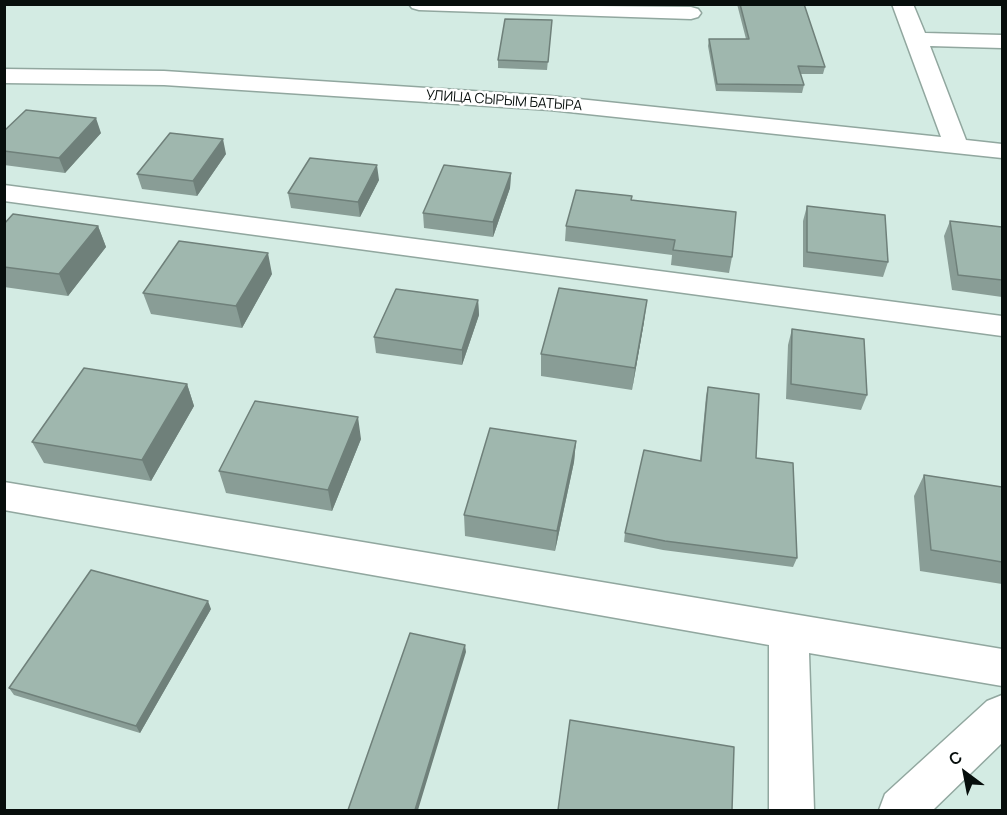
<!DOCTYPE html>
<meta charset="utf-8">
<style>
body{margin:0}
#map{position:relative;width:1007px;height:815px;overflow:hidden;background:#d3ebe3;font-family:Manrope,sans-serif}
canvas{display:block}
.frame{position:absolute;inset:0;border:6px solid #070e0c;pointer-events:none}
.north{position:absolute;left:935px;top:743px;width:60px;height:60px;-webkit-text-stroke:4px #fff;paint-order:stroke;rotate:328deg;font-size:16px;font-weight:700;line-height:24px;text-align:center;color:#070e0c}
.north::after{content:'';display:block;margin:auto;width:21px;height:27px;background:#070e0c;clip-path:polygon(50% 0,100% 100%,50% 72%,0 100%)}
</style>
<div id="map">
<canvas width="1007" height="815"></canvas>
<div class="frame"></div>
<div class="north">С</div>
</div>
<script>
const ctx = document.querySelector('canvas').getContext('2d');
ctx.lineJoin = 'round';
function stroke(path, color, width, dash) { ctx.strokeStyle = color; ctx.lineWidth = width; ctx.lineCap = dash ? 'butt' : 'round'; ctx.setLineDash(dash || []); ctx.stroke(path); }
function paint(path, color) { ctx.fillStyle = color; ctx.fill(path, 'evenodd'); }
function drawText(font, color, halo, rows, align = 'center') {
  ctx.font = font + ' Manrope,sans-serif'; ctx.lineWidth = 5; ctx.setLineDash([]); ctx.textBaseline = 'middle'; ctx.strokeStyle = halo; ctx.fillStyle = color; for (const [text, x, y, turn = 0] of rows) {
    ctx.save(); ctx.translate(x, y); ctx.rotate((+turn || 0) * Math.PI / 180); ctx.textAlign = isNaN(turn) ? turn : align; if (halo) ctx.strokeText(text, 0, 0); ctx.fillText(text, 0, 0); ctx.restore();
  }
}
const minor = new Path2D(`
 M409 4 691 7 698 9 701 13 698 17 691 19 419 10 412 8Z
 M892 4H913L925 33 1002 35V48L930 46 966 140 1002 144V158L550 110 164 85 4 83V69L164 71 550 96 941 137Z
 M4 185 1002 316V336L4 201Z
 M4 482 1002 649V686L809 653 814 810H769V645L4 510Z
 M1002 695V743L933 810H879L885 794 987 701Z`);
const wall = new Path2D(`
 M737 4H804L825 67 823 74H800L804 85 802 93 716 91 708 46 709 39H746Z
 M552 20 547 70 498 68V60Z
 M4 131 101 133 65 173 4 165Z
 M226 154 197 196 142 189 137 174Z
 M511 173 510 188 493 237 424 228 423 213Z
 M379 180 360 217 291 208 288 193Z
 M631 200 732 257 729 273 671 265 672 255 565 241 566 226Z
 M807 206 888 262 883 277 803 267V221Z
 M950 221 1002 227V297L952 290 944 236Z
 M4 224 98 226 106 247 68 296 4 287Z
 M272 274 242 328 151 314 143 293Z
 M478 300 479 315 462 365 376 353 374 337Z
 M644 322 632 390 541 376V354Z
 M792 329 867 395 861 410 786 399 788 345Z
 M187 384 194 406 151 481 44 463 32 442Z
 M708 387 756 458 797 558 793 567 663 550 624 542 625 533 700 461 706 396Z
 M361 439 332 511 226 493 219 471Z
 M576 441 574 462 555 551 465 536 464 515Z
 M924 475 1002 487V584L920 571 914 496Z
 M211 609 140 733 14 695 9 688Z`);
const shadedWall = new Path2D(`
 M96 118 101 133 65 173 59 158Z
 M223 139 226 154 197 196 193 181Z
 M377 165 379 180 360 217 358 202Z
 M511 173 510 188 493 237V222Z
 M98 226 106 247 68 296 59 274Z
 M268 253 272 274 242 328 236 306Z
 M478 300 479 315 462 365V350Z
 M647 300 644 322 632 390 635 368Z
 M187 384 194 406 151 481 142 460Z
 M358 417 361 439 332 511 328 490Z
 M576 441 574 462 555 551 557 531Z
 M208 601 211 609 140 733 136 726Z
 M465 645 466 652 418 810H415Z`);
const building = new Path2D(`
 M740 4H804L825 67 798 66 804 85 717 84 709 39H749Z
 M505 19 552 20 548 62 498 60Z
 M26 110 96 118 59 158 4 151V131Z
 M170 133 223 139 193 181 137 174Z
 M310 158 377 165 358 202 288 193Z
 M444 165 511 173 493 222 423 213Z
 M576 190 632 196 631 200 736 212 732 257 673 250 675 240 566 226Z
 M807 206 885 215 888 262 807 252Z
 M13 214 98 226 59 274 4 267V224Z
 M950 221 1002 227V280L958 275Z
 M179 241 268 253 236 306 143 293Z
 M559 288 647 300 635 368 541 354Z
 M396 289 478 300 462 350 374 337Z
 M792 329 864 339 867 395 791 384Z
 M84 368 187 384 142 460 32 442Z
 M708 387 759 394 756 458 793 463 797 558 665 541 625 533 644 450 701 461Z
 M255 401 358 417 328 490 219 471Z
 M490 428 576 441 557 531 464 515Z
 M924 475 1002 487V562L931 550Z
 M91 570 208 601 136 726 9 688Z
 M410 633 465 645 415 810H348Z
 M570 720 734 747 732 810H558Z`);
const farStreetnames = [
 ["УЛИЦА СЫРЫМ БАТЫРА",504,101,4]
];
stroke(minor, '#91a79f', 3);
paint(minor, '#fff');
paint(wall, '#899d96');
paint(shadedWall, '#6f807a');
paint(building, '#9fb7ae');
stroke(building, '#6f807a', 1.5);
drawText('14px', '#070e0c', '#fff', farStreetnames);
</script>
